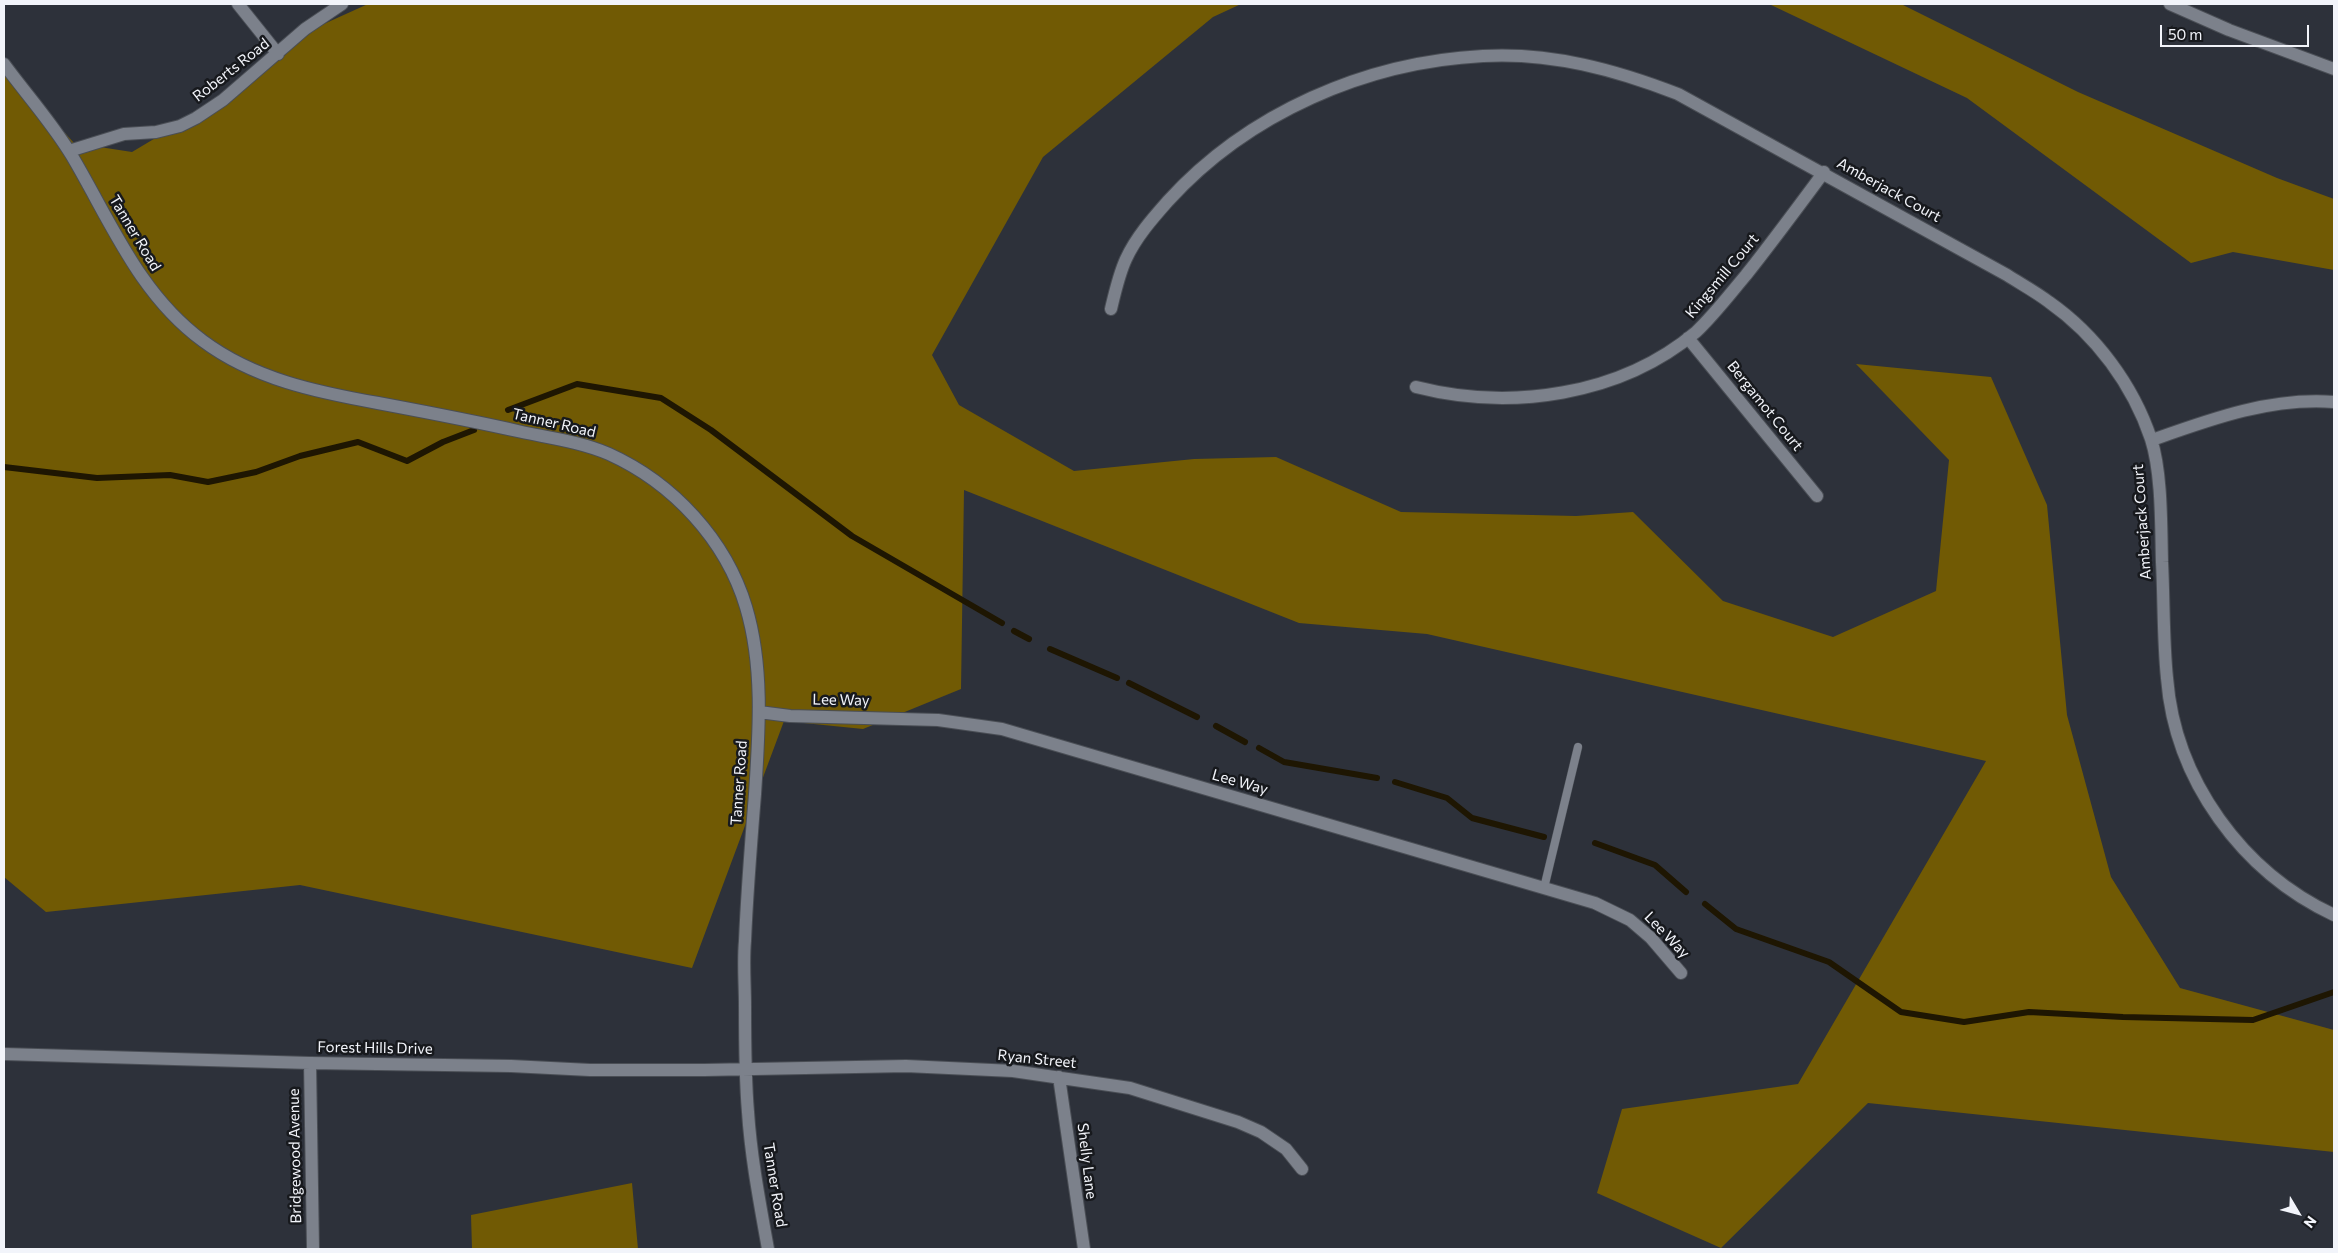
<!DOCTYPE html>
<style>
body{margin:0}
#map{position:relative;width:2338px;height:1253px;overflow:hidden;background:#2d313a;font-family:Commissioner,sans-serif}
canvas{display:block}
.frame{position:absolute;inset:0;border:5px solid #f2f4fa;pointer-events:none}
.north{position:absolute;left:2273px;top:1188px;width:50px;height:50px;-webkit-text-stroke:4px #17191d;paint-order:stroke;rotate:127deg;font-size:14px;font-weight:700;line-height:20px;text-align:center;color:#f2f4fa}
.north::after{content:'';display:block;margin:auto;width:18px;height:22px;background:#f2f4fa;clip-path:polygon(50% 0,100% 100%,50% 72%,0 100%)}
.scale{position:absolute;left:2160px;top:25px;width:149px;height:22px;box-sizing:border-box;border:2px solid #f2f4fa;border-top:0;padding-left:6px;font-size:15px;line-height:18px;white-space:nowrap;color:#f2f4fa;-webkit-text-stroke:4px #17191d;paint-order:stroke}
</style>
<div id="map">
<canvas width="2338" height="1253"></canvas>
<div class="frame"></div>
<div class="north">N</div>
<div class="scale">50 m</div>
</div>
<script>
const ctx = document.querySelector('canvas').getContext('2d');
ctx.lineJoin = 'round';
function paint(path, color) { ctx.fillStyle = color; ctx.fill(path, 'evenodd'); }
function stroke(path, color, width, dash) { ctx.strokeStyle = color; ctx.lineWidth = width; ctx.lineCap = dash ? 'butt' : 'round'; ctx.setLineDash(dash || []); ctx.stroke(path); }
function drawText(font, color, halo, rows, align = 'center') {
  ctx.font = font + ' Commissioner,sans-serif'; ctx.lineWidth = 5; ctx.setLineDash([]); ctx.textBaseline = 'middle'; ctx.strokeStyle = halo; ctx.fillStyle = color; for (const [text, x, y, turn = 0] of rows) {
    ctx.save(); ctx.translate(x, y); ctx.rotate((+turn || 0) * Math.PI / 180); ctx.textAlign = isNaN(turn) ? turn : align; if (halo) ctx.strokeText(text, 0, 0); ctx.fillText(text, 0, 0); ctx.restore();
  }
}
const forest = new Path2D(`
 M368 4H1241L1213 17 1043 157 932 355 959 405 1074 471 1194 459 1276 457 1401 512 1576 516 1633 512 1723 601 1833 637 1936 591 1949 460 1856 364 1991 377 2047 505 2067 715 2111 877 2180 988 2334 1030V1152L1868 1103 1721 1248 1597 1193 1622 1109 1798 1084 1986 761 1427 634 1299 623 964 490 961 689 863 729 784 721 692 968 300 885 46 912 4 877V65L74 143 132 152 246 84 284 42Z
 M1769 4H1901L2078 92 2277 178 2334 199V270L2233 252 2191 263 1967 98Z
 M632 1183 638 1249H472L471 1215Z`);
const stream = new Path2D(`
 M508 410 577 384 661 398 711 430 852 536 1002 623
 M4 467 97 478 170 475 208 482 256 472 300 456 358 442 407 461 443 442 474 430
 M1014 631 1029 639
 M1050 649 1117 678
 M1129 683 1197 717
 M1216 726 1245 742
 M1259 748 1284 762 1377 778
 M1395 782 1447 798 1472 818 1544 837
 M1595 843 1655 865 1686 892
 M1705 904 1736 929 1829 962 1901 1012 1964 1022 2029 1012 2123 1017 2253 1020 2334 992`);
const service = new Path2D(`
 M1544 888 1578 747`);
const minor = new Path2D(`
 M238 4 278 54
 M2170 4 2229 30 2334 69
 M4 64C26 94 53 124 72 156 111 222 139 294 203 341 254 379 316 392 378 403 426 412 474 421 522 432 551 438 581 442 609 454 673 483 726 540 746 607 764 667 759 733 755 794 751 843 747 892 745 941 743 962 745 984 745 1006 745 1041 745 1077 748 1112 751 1158 760 1204 768 1249
 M69 151 124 134 156 132 180 126 196 118 223 100 305 29 342 4
 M1111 309C1115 292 1119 274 1126 259 1136 237 1153 218 1168 201 1248 113 1366 62 1483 56 1551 52 1616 70 1678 94L2007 275C2021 284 2036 292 2049 302 2096 335 2133 385 2151 439 2162 473 2161 526 2162 562 2164 600 2163 639 2167 678 2175 780 2242 872 2334 915
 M1688 338 1817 496
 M1416 387C1510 411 1620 396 1696 332 1714 315 1730 294 1746 275 1773 241 1798 207 1824 172
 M2152 440C2211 419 2271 397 2334 402
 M759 712 790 716 938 720 1002 729 1595 903 1630 920 1651 938 1681 973
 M4 1054 310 1063 511 1066 590 1070H704L906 1066 1013 1071 1130 1088 1238 1122 1261 1132 1286 1149 1302 1169
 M310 1063 313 1249
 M1059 1077 1084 1249`);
const streetNames = [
 ["Roberts Road",231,70,-38],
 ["Amberjack Court",1889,190,29],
 ["Tanner Road",135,233,59],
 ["Kingsmill Court",1722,276,-50],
 ["Bergamot Court",1765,406,51],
 ["Tanner Road",554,423,13],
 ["Amberjack Court",2142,522,-94],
 ["Lee Way",841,700,1],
 ["Lee Way",1240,782,16],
 ["Tanner Road",739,783,-86],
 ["Lee Way",1667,935,46],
 ["Forest Hills Drive",375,1048,1],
 ["Ryan Street",1037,1059,6],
 ["Bridgewood Avenue",295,1156,-91],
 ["Shelly Lane",1087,1161,83],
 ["Tanner Road",775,1185,81]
];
paint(forest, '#715a04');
stroke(stream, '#1e1602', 6);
stroke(service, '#4a4e55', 9);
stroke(minor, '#4a4e55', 14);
stroke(service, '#7c818b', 8);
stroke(minor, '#7c818b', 12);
drawText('15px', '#f2f4fa', '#17191d', streetNames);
</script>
